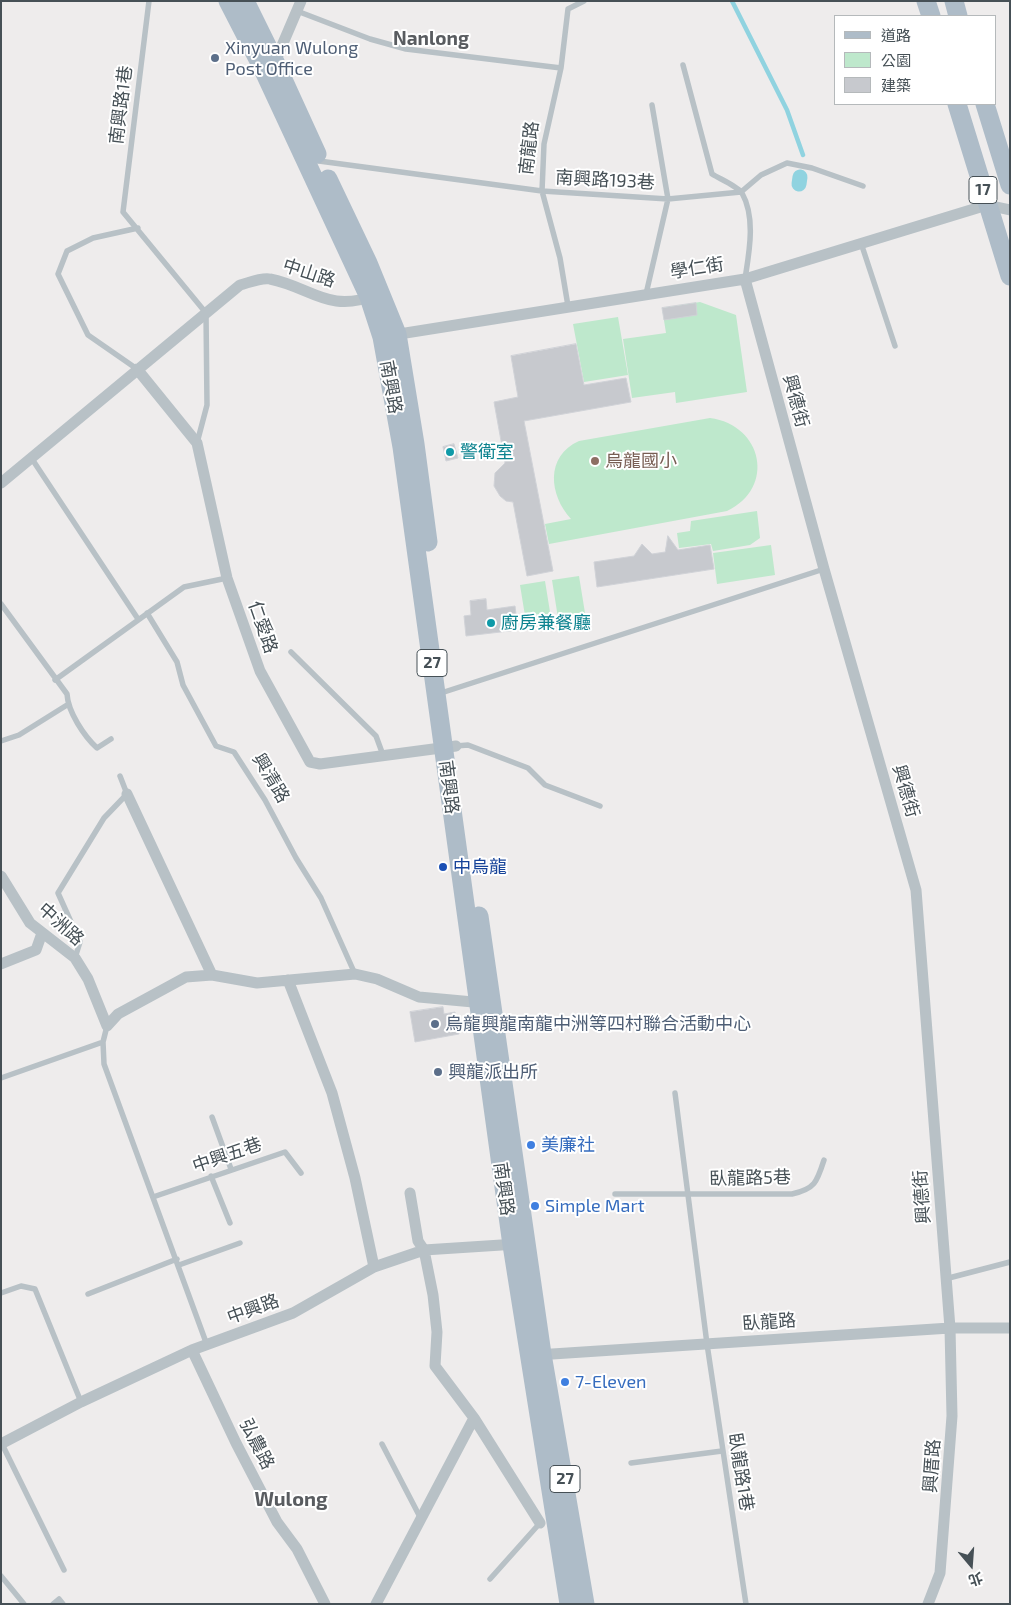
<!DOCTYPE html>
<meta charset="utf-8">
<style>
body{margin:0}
#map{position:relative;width:1011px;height:1605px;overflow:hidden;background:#eeecec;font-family:"Exo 2","Noto Sans TC",sans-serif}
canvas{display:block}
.frame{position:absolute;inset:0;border:2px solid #465056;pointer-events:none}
.legend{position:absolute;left:834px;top:15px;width:162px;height:90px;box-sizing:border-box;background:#fff;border:1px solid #b5b9bb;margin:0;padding:6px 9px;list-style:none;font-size:15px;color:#465056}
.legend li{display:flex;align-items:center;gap:10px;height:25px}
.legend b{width:25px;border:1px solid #b5b9bb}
.north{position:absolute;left:946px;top:1540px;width:50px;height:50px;-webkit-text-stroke:4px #fff;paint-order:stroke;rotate:162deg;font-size:14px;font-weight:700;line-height:20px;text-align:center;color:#465056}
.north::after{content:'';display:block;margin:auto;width:18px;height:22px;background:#465056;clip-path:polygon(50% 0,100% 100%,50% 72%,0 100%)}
</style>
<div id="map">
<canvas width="1011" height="1605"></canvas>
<div class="frame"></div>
<ul class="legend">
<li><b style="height:6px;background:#aebcc8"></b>道路</li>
<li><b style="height:14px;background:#bee8cc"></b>公園</li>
<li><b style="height:14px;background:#c7c9ce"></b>建築</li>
</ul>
<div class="north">北</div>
</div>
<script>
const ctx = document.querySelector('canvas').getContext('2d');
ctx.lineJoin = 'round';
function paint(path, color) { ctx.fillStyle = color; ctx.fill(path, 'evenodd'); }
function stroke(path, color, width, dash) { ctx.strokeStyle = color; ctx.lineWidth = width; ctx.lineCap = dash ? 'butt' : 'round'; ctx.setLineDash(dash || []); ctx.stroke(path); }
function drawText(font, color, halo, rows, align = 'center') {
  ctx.font = font + ' "Exo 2","Noto Sans TC",sans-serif'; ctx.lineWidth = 4; ctx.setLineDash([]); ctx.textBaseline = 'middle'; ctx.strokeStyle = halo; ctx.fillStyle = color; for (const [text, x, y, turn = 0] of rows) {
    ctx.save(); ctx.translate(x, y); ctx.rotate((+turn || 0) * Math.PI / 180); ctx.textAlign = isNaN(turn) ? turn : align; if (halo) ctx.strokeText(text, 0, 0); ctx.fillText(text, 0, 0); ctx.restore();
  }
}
const green = new Path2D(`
 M700 302 736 315 747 392 676 403 675 392 632 398 623 339 666 333 662 308Z
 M618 317 628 375 584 382 573 324Z
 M710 418C763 425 776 488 727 511L549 544 545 524 571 519C549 495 545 456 579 441Z
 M757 511 760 538 750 545 713 551 711 544 679 548 677 533 690 531 691 521Z
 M771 545 775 575 717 584 713 553Z
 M579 576 585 613 558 618 552 580Z
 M545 581 551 618 526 622 520 585Z`);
const stream = new Path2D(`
 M732 1 787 110 803 155`);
const canal = new Path2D(`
 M799 184 800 177`);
const building = new Path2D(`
 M696 303 697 315 664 320 662 308Z
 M576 344 584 385 626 378 631 402 524 421 553 571 527 576 513 502 506 501 500 496 494 486 495 473 505 463 494 402 518 397 511 356Z
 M454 444 458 458 446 461 443 447Z
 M668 536 678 550 710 545 714 569 597 587 594 562 634 556 642 544 652 554 665 552Z
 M486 599 487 610 515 606 518 630 466 636 464 616 471 615 470 601Z
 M443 1007 444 1014 455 1012 459 1034 415 1042 410 1012Z`);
const service = new Path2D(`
 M149 1 123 212 206 313 207 405 197 443
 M297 11 370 39 406 49 561 68
 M683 65 712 174C720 179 737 186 742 193 756 218 749 253 745 279
 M319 161 542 191 668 199 741 192 761 175 787 163 812 168 863 186
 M861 243 895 346
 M646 294 668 199 652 105
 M568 306 560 258 542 191 544 144 561 68 568 9 584 1
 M137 369 88 335 58 274 67 251 93 238 138 228
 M32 459 138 619
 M1 604 67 694C68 712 84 736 97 748L111 739
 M147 613 177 662 183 685 216 746 234 752 265 800 296 858 321 898 355 974
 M291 652 376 736 383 755
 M55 680 184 587 227 578
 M438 694 824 569
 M1 741 19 735 67 705
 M456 746 468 745 528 768 545 785 600 806
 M75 958 80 942 58 893 104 818 127 794 120 776
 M107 1026 103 1042 104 1064 207 1345
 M1 1078 103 1042
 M675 1093 707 1344 746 1604
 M212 1117 231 1169
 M211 1176 230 1223
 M615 1194H792C815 1189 817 1182 824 1160
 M153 1197 285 1152 301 1173
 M179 1265 240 1243
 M945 1279 1010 1262
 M1 1293 21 1286 35 1289 81 1402
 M88 1294 177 1259
 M2 1444 64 1570
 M382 1444 420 1517
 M631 1463 722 1451
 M1 1576 24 1604
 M490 1579 540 1523
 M53 1604 59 1599 63 1604`);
const minor = new Path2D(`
 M273 63 275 62 301 1
 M745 279 824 569 916 890 950 1328 952 1416 940 1573 928 1604
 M393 335 745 279 987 205 1010 210
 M137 369 197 443 227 578 260 671 310 762 320 764 456 746
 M1 483 240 285C248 283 262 277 270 279 311 287 329 314 375 295
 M127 794 212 975
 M1 876 30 923 75 958 88 979 107 1026 118 1014 186 977 212 975 257 983 355 974 377 979 419 997 484 1003
 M1 964 36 950 42 933
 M288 980 332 1093 355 1178 374 1267
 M410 1193 418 1241 424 1250 433 1295 437 1332 435 1366 474 1418 540 1523
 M192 1350 236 1443 277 1522 297 1549 325 1604
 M537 1355 950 1328H1010
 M1 1444 81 1402 192 1350 293 1313 374 1267 424 1250 517 1244
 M376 1604 474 1418`);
const primary = new Path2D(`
 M228 1 262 67 356 269 369 297 382 337 402 447 512 1245 569 1604
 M245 1 275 62 317 154
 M926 1 931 16
 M954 1 958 16
 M957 104 1010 276
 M985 104 1010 185
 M328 179 368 263 397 334 415 444 428 542
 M479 916 542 1354 585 1604`);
const markers = [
 [215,58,5,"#5c6f8a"],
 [450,452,5,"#0f9aa8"],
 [595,461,5,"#8d6e63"],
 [491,623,5,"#0f9aa8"],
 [443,867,5,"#1a4fb4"],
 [435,1024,5,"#5c6f8a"],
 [438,1072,5,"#5c6f8a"],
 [531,1145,5,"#3f7fe0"],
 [535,1206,5,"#3f7fe0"],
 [565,1382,5,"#3f7fe0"]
];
const shields = [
 [983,190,28],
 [432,663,30],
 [565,1479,30]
];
const shieldNames = [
 ["17",983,190],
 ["27",432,663],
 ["27",565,1479]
];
const serviceNames = [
 ["Xinyuan Wulong",225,48],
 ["Post Office",225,69],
 ["烏龍興龍南龍中洲等四村聯合活動中心",445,1024],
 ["興龍派出所",448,1072]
];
const streetNames = [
 ["南興路1巷",121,105,-83],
 ["南龍路",529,148,-83],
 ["南興路193巷",605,180,3],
 ["學仁街",697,268,-9],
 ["中山路",309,273,18],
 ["南興路",391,387,80],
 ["興德街",796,401,75],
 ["仁愛路",263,627,71],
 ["興清路",271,778,59],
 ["南興路",449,787,83],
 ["興德街",906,791,74],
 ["中洲路",61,924,42],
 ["中興五巷",227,1155,-19],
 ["臥龍路5巷",750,1178,-1],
 ["南興路",504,1189,82],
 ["興德街",922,1197,-94],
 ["中興路",253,1309,-20],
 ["臥龍路",769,1322,-4],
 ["弘農路",257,1444,63],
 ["興厝路",932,1466,-86],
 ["臥龍路1巷",741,1472,81]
];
const cultureNames = [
 ["警衛室",460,452],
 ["廚房兼餐廳",501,623]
];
const educationNames = [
 ["烏龍國小",605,461]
];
const transitNames = [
 ["中烏龍",453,867]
];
const shopNames = [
 ["美廉社",541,1145],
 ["Simple Mart",545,1206],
 ["7-Eleven",575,1382]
];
const neighbourhoodNames = [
 ["Nanlong",431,39]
];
const quarterNames = [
 ["Wulong",291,1499]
];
paint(green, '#bee8cc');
stroke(stream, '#90d3e0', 4.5);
stroke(canal, '#90d3e0', 15);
paint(building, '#c7c9ce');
stroke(building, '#d0d2d7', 1);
stroke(service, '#b8c1c6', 5.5);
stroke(minor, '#b8c1c6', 11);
stroke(primary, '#aebcc8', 19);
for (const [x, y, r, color] of markers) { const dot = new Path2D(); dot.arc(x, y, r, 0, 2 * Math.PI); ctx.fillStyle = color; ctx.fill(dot); stroke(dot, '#fff', 2); }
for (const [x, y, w] of shields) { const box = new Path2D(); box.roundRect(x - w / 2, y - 13.5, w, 27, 4); ctx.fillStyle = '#fff'; ctx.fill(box); stroke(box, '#465056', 1); }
drawText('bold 16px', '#465056', null, shieldNames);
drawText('18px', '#4e5e75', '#fff', serviceNames, 'left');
drawText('18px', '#465056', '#fff', streetNames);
drawText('18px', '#0d838f', '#fff', cultureNames, 'left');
drawText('18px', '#785e54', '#fff', educationNames, 'left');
drawText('18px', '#164399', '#fff', transitNames, 'left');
drawText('18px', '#366cbe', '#fff', shopNames, 'left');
drawText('bold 19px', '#595c60', '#fff', neighbourhoodNames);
drawText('bold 20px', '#595c60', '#fff', quarterNames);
</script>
